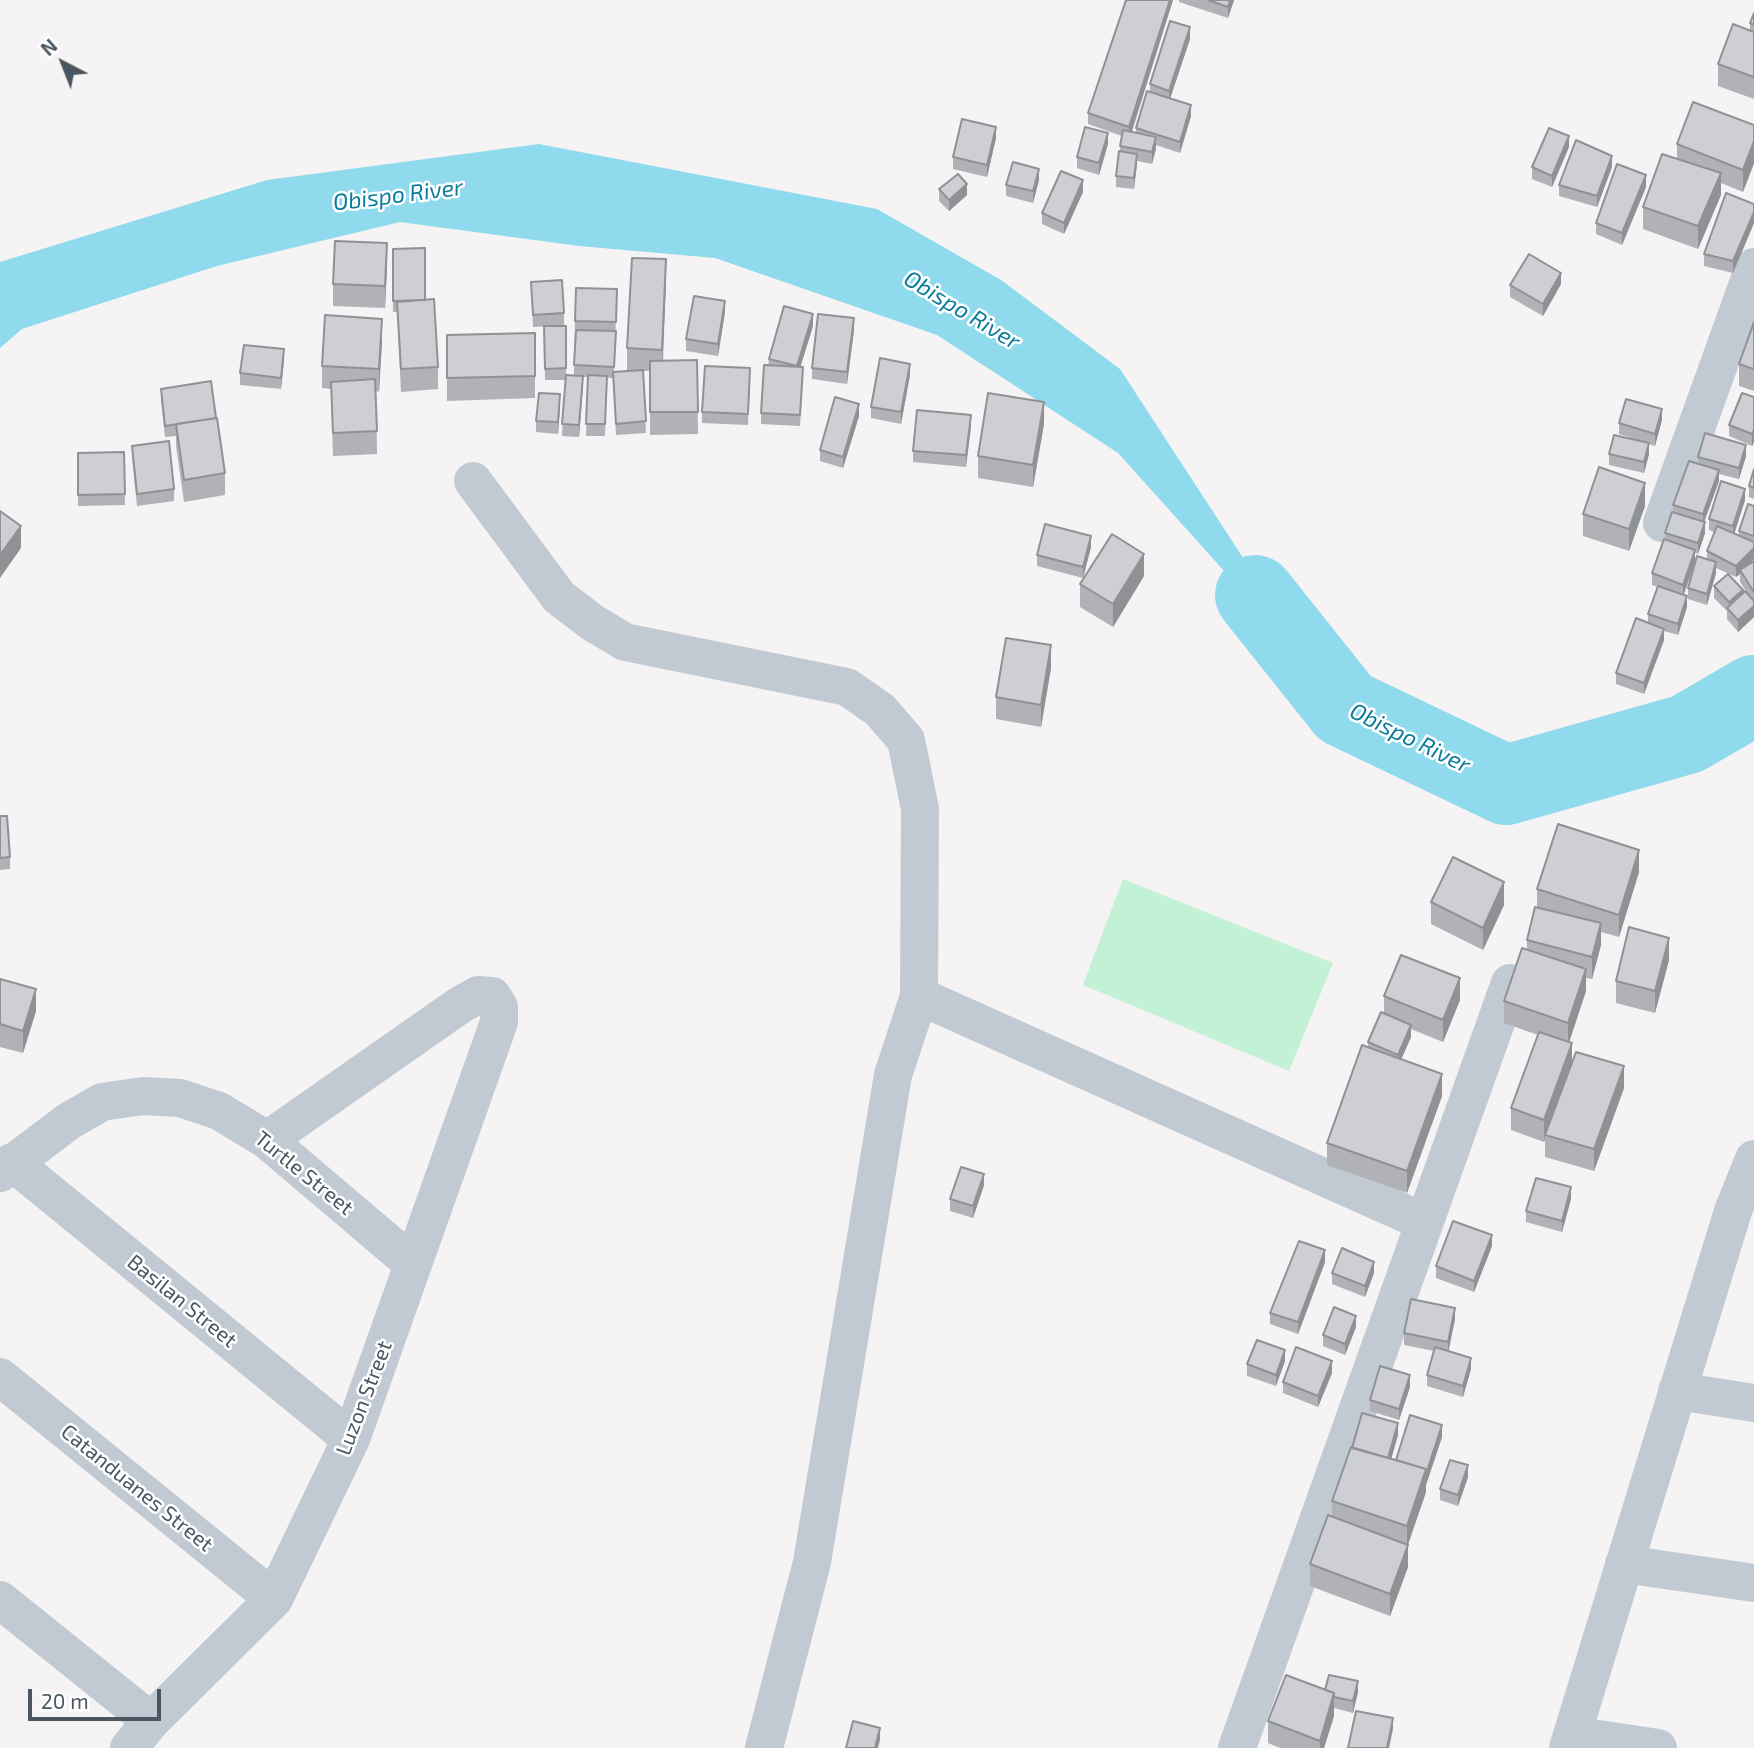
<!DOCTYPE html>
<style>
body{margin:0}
#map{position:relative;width:1754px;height:1748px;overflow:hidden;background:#f5f3f3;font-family:"Exo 2",sans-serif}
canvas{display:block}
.north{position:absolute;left:28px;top:28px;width:70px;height:70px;-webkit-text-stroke:5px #fff;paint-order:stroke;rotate:318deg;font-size:19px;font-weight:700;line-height:28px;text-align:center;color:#4a5661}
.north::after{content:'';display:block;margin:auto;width:24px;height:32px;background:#4a5661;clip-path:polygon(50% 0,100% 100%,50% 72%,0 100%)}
.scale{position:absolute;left:28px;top:1689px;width:133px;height:32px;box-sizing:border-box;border:4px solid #4a5661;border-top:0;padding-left:9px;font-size:21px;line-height:24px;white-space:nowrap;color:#4a5661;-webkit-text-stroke:5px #fff;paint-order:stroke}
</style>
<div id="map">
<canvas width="1754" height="1748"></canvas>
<div class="north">N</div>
<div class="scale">20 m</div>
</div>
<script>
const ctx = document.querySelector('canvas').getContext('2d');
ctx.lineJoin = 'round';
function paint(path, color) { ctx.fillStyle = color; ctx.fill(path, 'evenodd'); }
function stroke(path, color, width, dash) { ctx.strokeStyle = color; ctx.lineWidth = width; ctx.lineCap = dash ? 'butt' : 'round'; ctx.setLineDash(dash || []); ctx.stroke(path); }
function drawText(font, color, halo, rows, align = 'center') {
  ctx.font = font + ' "Exo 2",sans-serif'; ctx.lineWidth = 5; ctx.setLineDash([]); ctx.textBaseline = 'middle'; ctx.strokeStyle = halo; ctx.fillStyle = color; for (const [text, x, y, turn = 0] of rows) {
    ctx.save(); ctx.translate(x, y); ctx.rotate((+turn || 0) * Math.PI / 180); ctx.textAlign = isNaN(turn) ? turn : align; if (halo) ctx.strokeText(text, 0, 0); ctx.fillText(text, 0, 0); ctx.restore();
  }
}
const green = new Path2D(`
 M1123 879 1333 963 1289 1071 1083 985Z`);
const water = new Path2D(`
 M539 144 877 209 1001 280 1120 369 1324 682 1118 453 937 335 715 258 579 246 400 222 217 266 22 329 0 348V262L267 180Z`);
const river = new Path2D(`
 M1255 595 1345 708 1506 785 1687 734 1754 695`);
const minor = new Path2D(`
 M473 481 559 597 593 623 625 642 847 687 880 710 906 740 920 809 919 996 893 1075 812 1562 764 1748
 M1662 523 1754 267
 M919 996 1424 1222
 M12 1162 351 1439
 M0 1173 69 1121 102 1102 143 1096 180 1098 219 1111 267 1140 413 1264
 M0 1377 274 1599
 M1677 1391 1754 1403
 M1624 1564 1754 1583
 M0 1600 151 1721
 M1572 1735 1658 1748
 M129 1748 151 1721 274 1599 351 1439 499 1022V1007L492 996 478 995 460 1005 267 1140
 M1237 1748 1510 983
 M1568 1748 1733 1211 1754 1159`);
const wall = new Path2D(`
 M1173 0 1132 132 1136 133V128L1150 92V84L1190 39 1170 98 1191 116 1180 153 1156 145 1152 164 1137 161 1134 189 1116 187V176L1122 136 1088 124V113Z
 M1179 0H1234L1228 18 1179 2Z
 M1754 13V99L1718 86V64L1750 31V23Z
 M1754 125V163L1743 192 1721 183V195L1698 249 1643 229V207L1677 159V144Z
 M996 138 987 177 953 169V157Z
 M1108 144 1099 175 1077 168V157Z
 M1569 147 1552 187 1532 179V167Z
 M1612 167 1597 207 1559 196V185Z
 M1039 180 1033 203 1006 196V185Z
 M1646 187 1622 245 1596 234V223Z
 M939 189 967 195 949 211 939 201Z
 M1083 192 1064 234 1042 224V213Z
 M1754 204V223L1733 273 1704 266V254Z
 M393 249 425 300 438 367V389L401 392 397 312H393Z
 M387 266 385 308 333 306V284Z
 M666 281 663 361 697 360 698 434 650 435V371H643L646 433 616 435 613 378H607L605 436H586L588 377H583L579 437 562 436 565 380H545L544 326H566V375H574L575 321 617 289 614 372 636 371 627 370V348Z
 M531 282 564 313V325L533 327Z
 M1561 284 1543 316 1510 297V285Z
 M725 312 718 356 686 351V339Z
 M1754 322V391L1739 386V364Z
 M813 326 800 367 803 378 800 426 761 424V413L769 359Z
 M854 330 847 384 812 379V368Z
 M535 333V398L447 401V335Z
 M382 341 379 392 376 391 377 454 333 456 331 389 322 388V366Z
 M284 360 281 389 240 385V373Z
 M910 375 901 424 871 418V407Z
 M750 379 748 425 702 423V412Z
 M161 389 216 418 225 473V495L184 502 176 446V436L165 437 161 400Z
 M1754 397V442L1752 446 1729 436V425Z
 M560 406 558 434 536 432V421Z
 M859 416 843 468 820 461V450Z
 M1662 420 1655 446 1649 444V454L1644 473 1609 465V454L1635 439 1619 434V423Z
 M1044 424 1033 487 978 478V456Z
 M971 426 966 467 913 462V451Z
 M132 446 174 489V501L137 506 132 457Z
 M124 452 125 505 78 506V453Z
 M1746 456 1739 479 1719 474V481L1704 522 1705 533 1698 554 1695 553V560L1707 559V551L1714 532 1709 530V519L1745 500 1734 533 1739 535V531L1754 506V559L1749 564 1754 561V617L1738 632 1727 619V611L1714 598V586L1749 596 1740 582V574L1736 577 1716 568V573L1707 605 1688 599V588L1694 565 1684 595 1687 607 1678 635 1664 631V640L1644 694 1616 684V673L1648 623V614L1658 587 1652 585V573L1665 540V533L1673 513V505L1698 463V457Z
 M1754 469V499L1749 497V486Z
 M1645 506 1629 551 1583 536V514Z
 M1091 547 1083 578 1037 566V555Z
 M1144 576 1113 627 1080 607V584Z
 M1051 668 1041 727 996 719V697Z
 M0 816 10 857V869L0 870Z
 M1639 872 1619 937 1601 932V945L1592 979 1586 978V991L1569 1043 1572 1064 1624 1088 1594 1171 1545 1157V1140L1544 1142 1511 1130V1108L1538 1035 1504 1023V1001L1527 949V940L1537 907V889Z
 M1431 902 1504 905 1483 950 1431 924Z
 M1669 960 1655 1013 1616 1003V981Z
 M0 979 36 1011 23 1053 0 1047Z
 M1384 996 1460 1000 1443 1042 1411 1029V1037L1401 1059 1442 1096 1407 1193 1327 1165V1143L1368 1047V1042L1384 1013Z
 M984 1185 973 1218 950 1211V1199Z
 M1571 1199 1562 1232 1526 1222V1211Z
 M1492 1246 1474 1292 1436 1278V1266Z
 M1325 1262 1298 1334 1270 1324V1313Z
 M1332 1273H1374L1365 1297 1332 1284Z
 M1455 1319 1448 1351 1471 1369 1463 1397 1427 1386V1375L1434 1351 1404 1345V1333Z
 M1356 1327 1345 1355 1323 1346V1335Z
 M1285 1361 1276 1386 1247 1376V1364Z
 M1332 1373 1318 1407 1283 1393V1382Z
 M1410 1387 1399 1420 1370 1411V1400Z
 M1398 1435 1391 1459 1396 1460 1442 1437 1426 1485V1492L1408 1545V1567L1390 1616 1310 1586V1564L1332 1517V1501L1352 1448Z
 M1468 1477 1458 1506 1440 1500V1489Z
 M1325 1690 1358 1692 1353 1713 1334 1708V1716L1324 1748H1280L1268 1743V1721Z`);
const shadedWall = new Path2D(`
 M1170 0H1173L1129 139V127Z
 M1230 0H1234L1228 18V7Z
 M1190 27V39L1169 102V91Z
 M1191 105V116L1180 153V142Z
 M996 127V138L987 177V165Z
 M1108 133V144L1099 175V163Z
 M1569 136V147L1552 187V176Z
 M1156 137V149L1152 164V152Z
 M1754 141V163L1743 192V170Z
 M1137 154V165L1134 189V178Z
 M1612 156V167L1597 207V196Z
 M1039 169V180L1033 203V191Z
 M1721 173V195L1698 249V226Z
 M1646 175V187L1622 245V233Z
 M1083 180V192L1064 234V223Z
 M967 184V195L949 211V200Z
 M1754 212V223L1733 273V261Z
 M387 243V266L385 308V286Z
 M666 259V281L662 372V350Z
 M1561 273V284L1543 316V304Z
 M725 301V312L718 356V344Z
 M813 314V326L797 378V366Z
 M854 318V330L847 384V372Z
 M382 319V341L379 392V369Z
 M284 349V360L281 389V378Z
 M910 364V375L901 424V412Z
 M583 376V387L579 437V425Z
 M560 394V406L558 434V422Z
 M1044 402V424L1033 487V465Z
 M859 404V416L843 468V457Z
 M1662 409V420L1655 446V434Z
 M971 415V426L966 467V455Z
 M1754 430V442L1752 446V434Z
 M1649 443V454L1644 473V462Z
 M1746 445V456L1739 479V468Z
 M1719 470V481L1703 525V514Z
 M1645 483V506L1629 551V529Z
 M1745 489V500L1733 538V526Z
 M1705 522V533L1698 554V543Z
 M21 526V548L0 578V555Z
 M1091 536V547L1083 578V567Z
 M1754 548V559L1741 572 1740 570V574L1736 577V566Z
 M1695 550V561L1683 596V585Z
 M1144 554V576L1113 627V604Z
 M1716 562V573L1707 605V594Z
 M1743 590V601L1729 610V602Z
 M1687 596V607L1678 635V624Z
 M1754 606V617L1738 632V620Z
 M1664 629V640L1644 694V683Z
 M1051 645V668L1041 727V705Z
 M1639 850V872L1619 937V915Z
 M1504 882V905L1483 950V928Z
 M1601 923V945L1592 979V957Z
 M1669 938V960L1655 1013V991Z
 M1586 969V991L1568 1045V1023Z
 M1460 978V1000L1443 1042V1020Z
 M36 989V1011L23 1053V1031Z
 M1411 1025V1037L1398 1067V1055Z
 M1572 1043V1066L1545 1135 1544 1142V1120Z
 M1624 1066V1088L1594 1171V1149Z
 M1442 1074V1096L1407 1193V1171Z
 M984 1174V1185L973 1218V1206Z
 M1571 1187V1199L1562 1232V1221Z
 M1492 1235V1246L1474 1292V1281Z
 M1325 1250V1262L1298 1334V1322Z
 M1374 1262V1273L1365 1297V1286Z
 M1455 1308V1319L1448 1354V1342Z
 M1356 1316V1327L1345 1355V1344Z
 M1285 1350V1361L1276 1386V1375Z
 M1471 1358V1369L1463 1397V1386Z
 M1332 1361V1373L1318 1407V1396Z
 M1410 1375V1387L1399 1420V1409Z
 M1398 1423V1435L1387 1474V1462Z
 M1442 1425V1437L1426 1485V1474Z
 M1468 1465V1477L1458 1506V1495Z
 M1426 1469V1492L1407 1547 1408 1545V1567L1390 1616V1594L1407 1548V1526Z
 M1358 1681V1692L1353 1713V1701Z
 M1334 1693V1716L1324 1748H1320V1741Z
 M1393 1718V1729L1389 1748H1387Z
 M880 1728V1740L878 1748H875Z`);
const building = new Path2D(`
 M1126 0H1170L1129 127 1088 113Z
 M1208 0H1230L1228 7Z
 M1754 13V25L1750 23Z
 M1170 21 1190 27 1169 91 1150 84Z
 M1733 24 1754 32V77L1718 64Z
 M1147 91 1191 105 1180 142 1136 128Z
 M1693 102 1754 125V141L1743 170 1677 144Z
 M962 119 996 127 987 165 953 157Z
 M1085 127 1108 133 1099 163 1077 157Z
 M1549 128 1569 136 1552 176 1532 167Z
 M1123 130 1156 137 1152 152 1120 146Z
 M1576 140 1612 156 1597 196 1559 185Z
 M1119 151 1137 154 1134 178 1116 176Z
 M1662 154 1721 173 1698 226 1643 207Z
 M1013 162 1039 169 1033 191 1006 185Z
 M1617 164 1646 175 1622 233 1596 223Z
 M1061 171 1083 180 1064 223 1042 213Z
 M958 174 967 184 949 200 939 189Z
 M1726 193 1754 204V212L1733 261 1704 254Z
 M335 241 387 243 385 286 333 284Z
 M425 248V300L393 301V249Z
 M1529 254 1561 273 1543 304 1510 285Z
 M632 258 666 259 662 350 627 348Z
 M562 280 564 313 533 315 531 282Z
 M576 288 617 289 616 322 575 321Z
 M694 296 725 301 718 344 686 339Z
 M434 299 438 367 401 369 397 302Z
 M784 306 813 314 797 366 769 359Z
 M818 314 854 318 847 372 812 368Z
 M325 315 382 319 379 369 322 366Z
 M1754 322V369L1739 364Z
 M544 326H566V368L545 369Z
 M576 330 616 331 614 367 574 365Z
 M535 333V376L447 378V335Z
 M244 345 284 349 281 378 240 373Z
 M880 358 910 364 901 412 871 407Z
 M697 360 698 412H650V361Z
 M764 365 803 367 800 415 761 413Z
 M705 366 750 368 748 414 702 412Z
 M643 370 646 421 616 424 613 372Z
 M566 375 583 376 579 425 562 424Z
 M588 375 607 376 605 424H586Z
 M375 379 377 431 333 433 331 382Z
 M211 381 216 418 165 426 161 389Z
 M539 393 560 394 558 422 536 421Z
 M988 393 1044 402 1033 465 978 456Z
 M1742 393 1754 397V430L1752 434 1729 425Z
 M835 397 859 404 843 457 820 450Z
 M1626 399 1662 409 1655 434 1619 423Z
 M917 410 971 415 966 455 913 451Z
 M217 418 225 473 184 480 176 424Z
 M1705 433 1746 445 1739 468 1698 457Z
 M1614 435 1649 443 1644 462 1609 454Z
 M169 441 174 489 137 494 132 446Z
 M124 452 125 494 78 495V453Z
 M1689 461 1719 470 1703 514 1673 505Z
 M1599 467 1645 483 1629 529 1583 514Z
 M1754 469V488L1749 486Z
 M1721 481 1745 489 1733 526 1709 519Z
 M1748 504 1754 506V536L1739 531Z
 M0 511 21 526 0 555Z
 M1672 512 1705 522 1698 543 1665 533Z
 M1045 524 1091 536 1083 567 1037 555Z
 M1717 526 1754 542V548L1736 566 1707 551Z
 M1112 534 1144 554 1113 604 1080 584Z
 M1664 539 1695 550 1683 585 1652 573Z
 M1697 556 1716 562 1707 594 1688 588Z
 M1754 561V592L1740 570Z
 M1728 574 1743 590 1729 602 1714 586Z
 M1658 586 1687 596 1678 624 1648 614Z
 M1745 591 1754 601V606L1738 620 1727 608Z
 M1636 618 1664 629 1644 683 1616 673Z
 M1006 638 1051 645 1041 705 996 697Z
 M0 816H7L10 857 0 858Z
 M1558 824 1639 850 1619 915 1537 889Z
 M1453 857 1504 882 1483 928 1431 902Z
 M1535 907 1601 923 1592 957 1527 940Z
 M1629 927 1669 938 1655 991 1616 981Z
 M1522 948 1586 969 1568 1023 1504 1001Z
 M1401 955 1460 978 1443 1020 1384 996Z
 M0 979 36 989 23 1031 0 1024Z
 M1381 1012 1411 1025 1398 1055 1368 1042Z
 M1539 1032 1572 1043 1544 1120 1511 1108Z
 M1362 1045 1442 1074 1407 1171 1327 1143Z
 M1576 1052 1624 1066 1594 1149 1545 1135Z
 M961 1167 984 1174 973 1206 950 1199Z
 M1536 1178 1571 1187 1562 1221 1526 1211Z
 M1453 1221 1492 1235 1474 1281 1436 1266Z
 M1299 1241 1325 1250 1298 1322 1270 1313Z
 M1342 1248 1374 1262 1365 1286 1332 1273Z
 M1411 1299 1455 1308 1448 1342 1404 1333Z
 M1334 1307 1356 1316 1345 1344 1323 1335Z
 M1257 1340 1285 1350 1276 1375 1247 1364Z
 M1296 1347 1332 1361 1318 1396 1283 1382Z
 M1435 1347 1471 1358 1463 1386 1427 1375Z
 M1380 1366 1410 1375 1399 1409 1370 1400Z
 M1362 1413 1398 1423 1388 1458 1352 1448Z
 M1410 1415 1442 1425 1426 1474V1469L1396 1460Z
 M1351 1447 1426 1469 1407 1526 1332 1501Z
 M1450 1460 1468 1465 1458 1495 1440 1489Z
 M1328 1515 1408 1545 1390 1594 1310 1564Z
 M1286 1675 1334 1693 1320 1741 1268 1721Z
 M1329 1675 1358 1681 1353 1701 1334 1697V1693L1325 1690Z
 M1356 1711 1393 1718 1387 1748H1348Z
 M853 1721 880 1728 875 1748H846Z`);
const streetNames = [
 ["Turtle Street",304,1173,39],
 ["Basilan Street",182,1301,39],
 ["Luzon Street",364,1398,-69],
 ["Catanduanes Street",137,1488,39]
];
const waterNames = [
 ["Obispo River",398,195,-7],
 ["Obispo River",962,310,31],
 ["Obispo River",1410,738,26]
];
paint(green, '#c3f1d5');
paint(water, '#90daee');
stroke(river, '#90daee', 80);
stroke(minor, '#c1cad2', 38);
paint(wall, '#b0b2b7');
paint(shadedWall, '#909195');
paint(building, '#cdcfd5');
stroke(building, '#909195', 2);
drawText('21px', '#4a5661', '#fff', streetNames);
drawText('italic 23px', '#0c7c9b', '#fff', waterNames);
</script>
